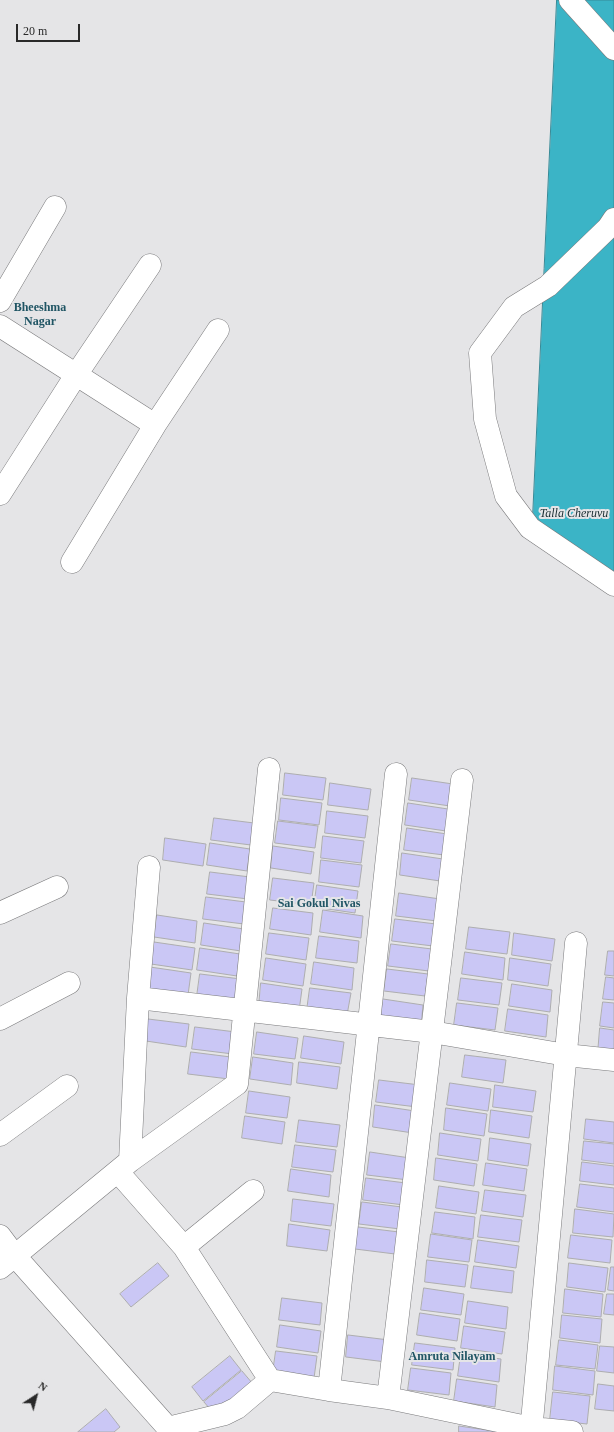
<!DOCTYPE html>
<style>
body{margin:0}
#map{position:relative;width:614px;height:1432px;overflow:hidden;background:#e5e5e7;font-family:Georgia,serif}
canvas{display:block}
.north{position:absolute;left:16px;top:1376px;width:40px;height:40px;-webkit-text-stroke:3px #e5e5e7;paint-order:stroke;rotate:36deg;font-size:11px;font-weight:700;line-height:16px;text-align:center;color:#292929}
.north::after{content:'';display:block;margin:auto;width:14px;height:18px;background:#292929;clip-path:polygon(50% 0,100% 100%,50% 72%,0 100%)}
.scale{position:absolute;left:16px;top:24px;width:64px;height:18px;box-sizing:border-box;border:2px solid #292929;border-top:0;padding-left:5px;font-size:12px;line-height:14px;white-space:nowrap;color:#292929;-webkit-text-stroke:3px #e5e5e7;paint-order:stroke}
</style>
<div id="map">
<canvas width="614" height="1432"></canvas>
<div class="north">N</div>
<div class="scale">20 m</div>
</div>
<script>
const ctx = document.querySelector('canvas').getContext('2d');
ctx.lineJoin = 'round';
function paint(path, color) { ctx.fillStyle = color; ctx.fill(path, 'evenodd'); }
function stroke(path, color, width, dash) { ctx.strokeStyle = color; ctx.lineWidth = width; ctx.lineCap = dash ? 'butt' : 'round'; ctx.setLineDash(dash || []); ctx.stroke(path); }
function drawText(font, color, halo, rows, align = 'center') {
  ctx.font = font + ' Georgia,serif'; ctx.lineWidth = 4; ctx.setLineDash([]); ctx.textBaseline = 'middle'; ctx.strokeStyle = halo; ctx.fillStyle = color; for (const [text, x, y, turn = 0] of rows) {
    ctx.save(); ctx.translate(x, y); ctx.rotate((+turn || 0) * Math.PI / 180); ctx.textAlign = isNaN(turn) ? turn : align; if (halo) ctx.strokeText(text, 0, 0); ctx.fillText(text, 0, 0); ctx.restore();
  }
}
const water = new Path2D(`
 M557 0H614V588L532 537Z`);
const building = new Path2D(`
 M285 773 326 778 323 800 283 795Z
 M412 778 453 784 450 806 409 800Z
 M330 783 371 789 368 810 328 805Z
 M281 798 322 803 319 825 279 820Z
 M408 803 448 809 446 831 405 825Z
 M327 811 368 816 365 838 325 833Z
 M214 818 254 823 251 845 211 840Z
 M278 821 318 826 315 848 275 843Z
 M407 828 447 834 444 855 404 850Z
 M323 836 364 841 361 863 321 858Z
 M165 838 206 844 203 866 163 860Z
 M210 843 250 849 247 871 207 865Z
 M273 846 314 852 311 874 271 868Z
 M402 853 443 859 440 881 400 875Z
 M321 860 362 865 359 887 319 882Z
 M210 872 250 877 248 899 207 894Z
 M273 878 314 883 311 905 270 900Z
 M317 885 358 891 355 913 314 907Z
 M399 893 440 899 437 921 396 916Z
 M206 897 246 902 244 924 203 919Z
 M273 908 313 913 311 935 270 929Z
 M323 910 363 916 361 938 320 932Z
 M157 915 197 921 195 943 154 937Z
 M395 919 436 924 433 946 392 941Z
 M204 923 244 929 241 951 201 945Z
 M469 927 510 932 507 954 466 949Z
 M269 933 309 938 306 960 266 954Z
 M514 933 555 939 552 961 512 955Z
 M319 936 359 941 357 963 316 958Z
 M154 942 195 948 192 970 151 964Z
 M391 944 432 949 429 971 388 966Z
 M200 948 240 954 237 976 197 970Z
 M608 951H614V976L605 975Z
 M465 952 505 958 503 980 462 974Z
 M266 958 306 964 303 986 263 980Z
 M510 958 551 964 548 986 508 980Z
 M314 962 354 968 352 990 311 984Z
 M150 967 191 973 188 995 147 989Z
 M387 969 428 974 425 996 384 991Z
 M200 974 241 979 238 1002 197 996Z
 M606 977 614 978V1000L603 999Z
 M461 978 502 983 499 1005 458 1000Z
 M261 983 302 989 299 1011 259 1006Z
 M512 984 552 990 550 1012 509 1006Z
 M310 988 351 993 347 1015 307 1010Z
 M383 999 423 1005 421 1027 380 1021Z
 M603 1002 614 1003V1028L600 1026Z
 M457 1003 498 1008 495 1030 454 1025Z
 M508 1009 548 1015 546 1037 505 1031Z
 M148 1019 189 1024 186 1047 146 1041Z
 M195 1027 236 1032 233 1054 192 1049Z
 M600 1028 614 1030V1055L598 1053Z
 M257 1032 298 1038 295 1059 254 1054Z
 M304 1036 344 1042 341 1064 301 1058Z
 M191 1052 231 1057 229 1079 188 1074Z
 M465 1055 506 1060 503 1083 462 1077Z
 M253 1057 293 1063 291 1085 250 1079Z
 M299 1062 340 1067 337 1089 297 1083Z
 M379 1080 420 1085 417 1107 376 1102Z
 M450 1083 491 1089 488 1111 447 1105Z
 M495 1085 536 1091 533 1112 493 1107Z
 M249 1091 290 1097 287 1118 246 1113Z
 M375 1105 415 1111 413 1133 373 1127Z
 M446 1108 487 1114 484 1136 444 1130Z
 M491 1110 532 1116 529 1138 489 1132Z
 M245 1116 285 1122 282 1144 242 1138Z
 M586 1119 614 1122V1143L584 1139Z
 M299 1120 340 1125 337 1147 296 1142Z
 M440 1133 481 1139 478 1161 438 1155Z
 M490 1138 531 1144 528 1166 488 1160Z
 M584 1141 614 1144V1164L582 1160Z
 M295 1145 336 1150 333 1172 292 1167Z
 M370 1152 410 1158 408 1180 367 1175Z
 M436 1158 477 1164 474 1186 434 1180Z
 M582 1162 614 1166V1185L580 1181Z
 M486 1163 527 1169 524 1191 483 1185Z
 M291 1169 331 1175 329 1197 288 1191Z
 M366 1178 406 1183 404 1205 363 1200Z
 M580 1184 614 1188V1212L577 1207Z
 M439 1186 479 1192 476 1214 436 1208Z
 M485 1190 526 1195 523 1217 482 1211Z
 M293 1199 334 1204 331 1226 291 1221Z
 M362 1202 402 1207 400 1229 359 1224Z
 M575 1209 614 1214 613 1237 573 1233Z
 M435 1212 475 1217 473 1239 432 1233Z
 M481 1215 522 1220 519 1242 478 1237Z
 M289 1224 330 1230 327 1251 287 1246Z
 M358 1227 399 1232 395 1254 355 1249Z
 M431 1234 472 1240 469 1262 428 1257Z
 M571 1235 612 1240 610 1263 568 1258Z
 M478 1240 519 1246 516 1268 475 1262Z
 M427 1260 468 1265 465 1287 425 1282Z
 M158 1263 169 1276 131 1307 120 1294Z
 M569 1263 608 1268 605 1292 567 1287Z
 M474 1266 514 1271 512 1293 471 1288Z
 M611 1267H614V1291L608 1290Z
 M424 1288 464 1294 461 1315 421 1310Z
 M565 1289 603 1294 601 1317 563 1313Z
 M607 1294H614V1315L604 1314Z
 M282 1298 322 1303 320 1325 279 1320Z
 M468 1301 508 1307 506 1329 465 1323Z
 M420 1313 460 1319 457 1341 417 1335Z
 M562 1315 602 1319 600 1343 560 1338Z
 M280 1325 321 1331 318 1353 277 1347Z
 M464 1326 505 1332 502 1354 461 1348Z
 M348 1335 389 1340 386 1362 346 1357Z
 M559 1340 598 1345 595 1369 556 1365Z
 M415 1343 455 1348 453 1370 412 1365Z
 M600 1346 614 1347V1373L597 1371Z
 M276 1351 317 1356 314 1378 273 1372Z
 M461 1354 501 1359 499 1382 458 1376Z
 M230 1356 241 1370 203 1401 192 1387Z
 M555 1366 595 1371 593 1395 553 1390Z
 M411 1368 451 1373 449 1395 408 1390Z
 M242 1371 253 1384 215 1415 204 1402Z
 M457 1379 497 1385 495 1407 454 1401Z
 M598 1384 614 1386V1411L595 1409Z
 M553 1392 590 1396 587 1424 550 1420Z
 M106 1409 120 1427 114 1432H78Z
 M459 1426 500 1432H459Z`);
const minor = new Path2D(`
 M570 0 614 49
 M614 219 608 228 548 286 514 307 480 353 485 419 506 496 530 528 614 585
 M0 301 55 207
 M0 326 155 425 218 330
 M0 494 76 375 150 265
 M72 562 155 425
 M0 913 57 887
 M138 998 432 1032 566 1055 614 1060
 M0 1019 69 983
 M0 1135 67 1086
 M130 1161 138 998 149 867
 M118 1172 184 1247 270 1380 329 1390 388 1398 532 1428 572 1432
 M0 1236 15 1256 168 1428 225 1414 237 1408 270 1380
 M184 1247 253 1191
 M0 1268 130 1161 237 1084 269 769
 M329 1390 396 774
 M388 1398 462 780
 M531 1432 576 943`);
const neighbourhoodNames = [
 ["Bheeshma",40,308],
 ["Nagar",40,322],
 ["Sai Gokul Nivas",319,904],
 ["Amruta Nilayam",452,1357]
];
const waterNames = [
 ["Talla Cheruvu",574,514]
];
paint(water, '#3bb4c6');
stroke(water, '#368a97', 1);
paint(building, '#cac7f5');
stroke(building, '#adadaf', 1);
stroke(minor, '#7a7a7c', 23);
stroke(minor, '#fff', 22);
drawText('bold 12px', '#205564', '#e5e5e7', neighbourhoodNames);
drawText('italic 12px', '#182d31', '#e5e5e7', waterNames);
</script>
